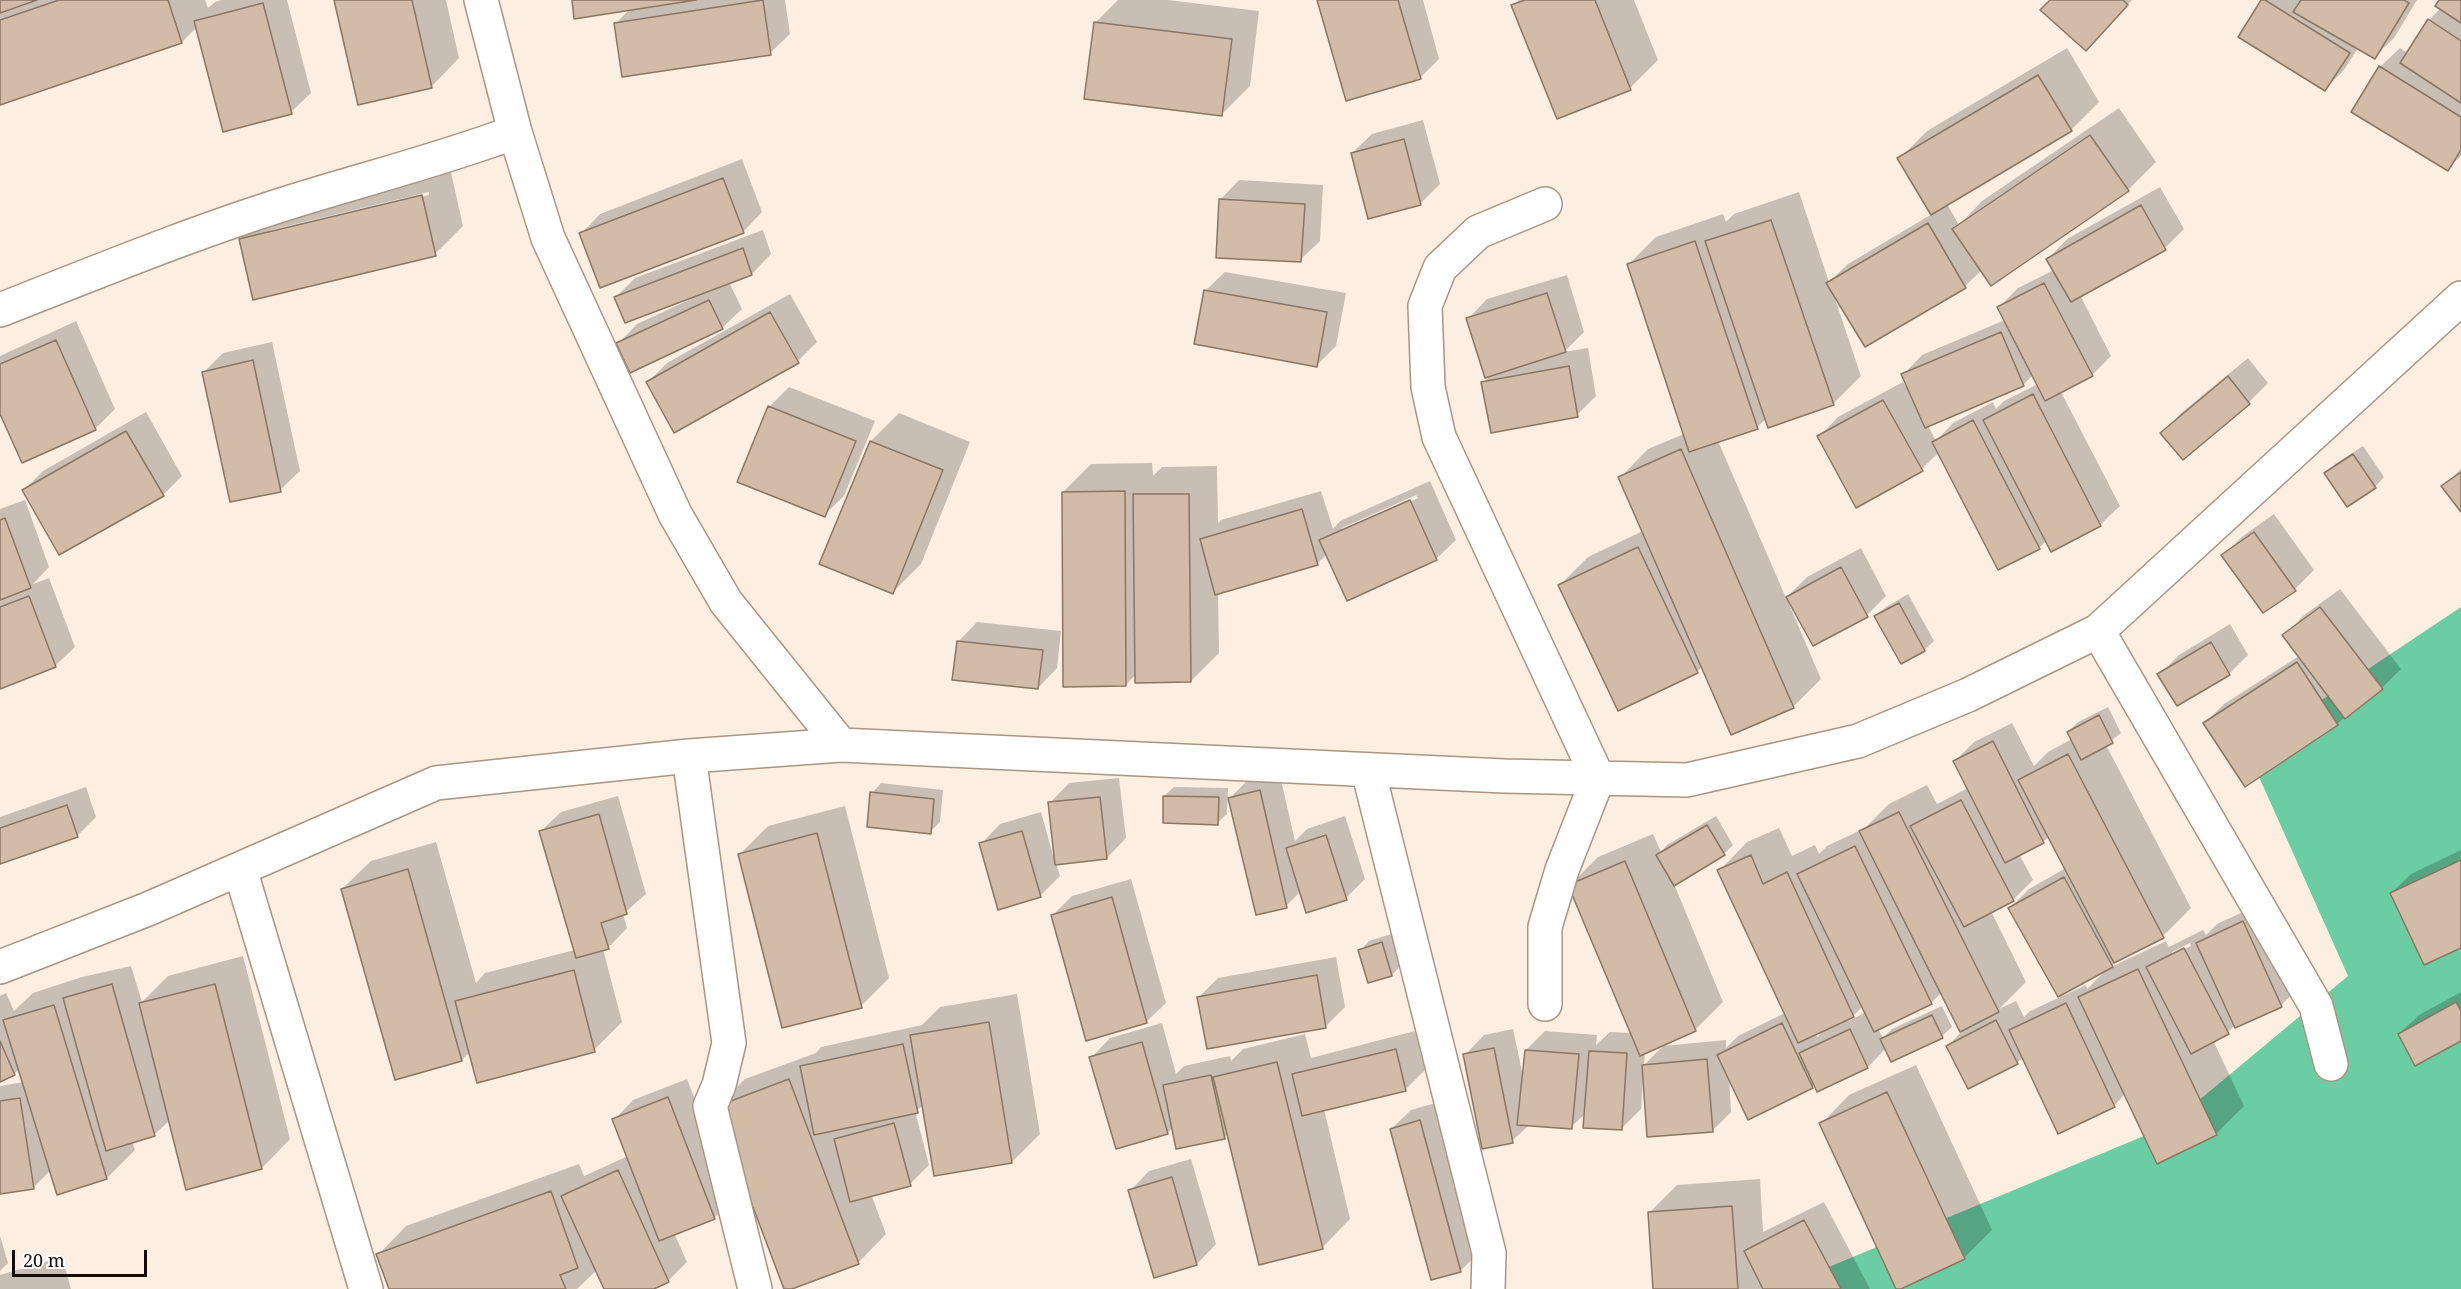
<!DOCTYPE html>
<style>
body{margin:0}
#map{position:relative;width:2461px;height:1289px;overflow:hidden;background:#fceee1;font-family:"Noto Serif",serif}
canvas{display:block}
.scale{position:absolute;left:12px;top:1250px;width:135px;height:27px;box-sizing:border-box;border:3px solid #140c06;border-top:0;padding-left:8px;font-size:18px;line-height:21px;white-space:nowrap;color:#140c06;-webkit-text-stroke:4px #fff;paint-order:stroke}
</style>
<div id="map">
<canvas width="2461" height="1289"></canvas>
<div class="scale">20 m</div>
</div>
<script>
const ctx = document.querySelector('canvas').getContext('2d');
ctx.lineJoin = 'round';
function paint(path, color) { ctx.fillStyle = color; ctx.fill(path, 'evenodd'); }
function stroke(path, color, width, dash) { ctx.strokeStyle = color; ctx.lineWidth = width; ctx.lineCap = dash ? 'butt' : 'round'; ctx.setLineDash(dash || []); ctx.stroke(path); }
const forest = new Path2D(`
 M2461 607V1289H1781L1783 1286 2168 1126 2348 976 2247 750Z`);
const shadow = new Path2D(`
 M0 0H205L208 8 215 2 221 0H287L311 93 291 112 197 27 182 42 0 104Z
 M336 0H446L459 58 431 87Z
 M573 0H785L790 34 770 53 616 23 630 9Z
 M1118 0H1168L1259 11 1250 86 1222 114 1095 23Z
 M1319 0H1423L1439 59 1420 78Z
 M1519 0H1634L1658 60 1630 88 1513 6Z
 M2052 0H2132L2105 30Z
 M2263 0H2417L2394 38 2374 57 2358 48 2344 70 2325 89Z
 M2440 0H2461V156L2447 169 2380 67 2400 48 2408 53 2429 20 2441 8Z
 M2067 48 2099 102 2071 130 1947 204 1959 225 1982 201 2119 108 2156 162 2128 190 1982 270 1965 286 1866 345 1834 296 1861 376 1833 404 1766 419 1757 427 1718 441 1786 598 1807 577 1861 548 1886 596 1867 615 1813 644 1791 603 1789 604 1821 679 1793 707 1702 667 1697 672 1560 585 1588 557 1643 531 1620 478 1648 449 1684 434 1628 265 1656 237 1723 214 1726 222 1734 214 1799 192 1829 282 1848 264 1932 214 1899 159 1927 131Z
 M1423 120 1440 184 1420 204 1352 153 1372 134Z
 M742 159 762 212 743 232 581 234 600 214Z
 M450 168 463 226 435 254 240 239 269 211ZM429 192V195L271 233V230Z
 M1239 180 1323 185 1320 241 1300 260 1220 200Z
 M2160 187 2184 229 2165 248 2080 295 2111 356 2092 375 2061 392 2120 506 2100 525 2047 540 2039 548 1939 452 1922 469 1819 437 1838 417 1903 382 1906 387 1908 386 1903 375 1922 355 2005 320 1999 307 2018 288 2054 270 2048 259 2067 239ZM2033 375 2038 384 2004 401 1996 409 1993 402 1953 423 1936 441 1928 426 2023 385Z
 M763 230 771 254 752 274 729 282 742 309 722 328 618 344 637 324 691 299 690 297H616L635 278Z
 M1225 272 1346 293 1336 346 1317 365 1205 291Z
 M1567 275 1584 332 1564 352 1588 348 1596 396 1577 415 1483 383 1491 374 1468 319 1487 299Z
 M790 294 817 342 798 361 648 382 667 363Z
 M76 321 115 409 95 429 0 410V356Z
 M272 342 300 471 280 490 204 372 223 353Z
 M2248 358 2268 383 2249 402 2183 457 2162 433 2181 413Z
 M789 387 875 421 844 496 824 515 769 407Z
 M146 412 182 476 163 495 24 490 43 471Z
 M899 413 970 442 921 564 893 592 871 441Z
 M2363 446 2384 477 2375 487 2326 473 2335 464Z
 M1152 463 1153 476 1162 467 1217 466 1218 523 1221 520 1321 491 1333 529 1340 521 1430 481 1456 540 1436 559 1327 554 1318 563 1218 592 1219 653 1191 681 1136 674 1126 685 1063 492 1091 464ZM1416 495 1418 498 1342 531V528Z
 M2461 469V510L2443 486Z
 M25 500 49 567 33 584 49 578 75 647 55 666 0 687V509Z
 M2274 514 2314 570 2295 589 2223 555 2243 536Z
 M2340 589 2401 669 2382 688 2337 724 2245 785 2205 723 2224 704 2299 656 2284 636 2303 616Z
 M1908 594 1934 641 1924 650 1876 616 1886 607Z
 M977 622 1061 631 1057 668 1038 688 958 642Z
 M2230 624 2248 655 2229 674 2159 675 2179 655Z
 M2108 707 2121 733 2106 745 2191 908 2163 936 2119 959 2111 967 2166 941 2169 947 2203 930 2206 935 2217 924 2262 903 2301 986 2281 1005 2235 1025 2228 1032 2213 1040 2244 1106 2216 1134 2125 1094 2114 1106 2023 1057 2017 1063 1948 1046 1961 1032 1942 992 1931 1003 1878 1029 1883 1038 1892 1029 1942 1006 1952 1027 1942 1036 1892 1060 1886 1048 1868 1067 1818 1090 1815 1084 1812 1087 1729 1076 1731 1112 1712 1131 1643 1080 1641 1109 1621 1129 1586 1113 1571 1127 1530 1124 1512 1141 1465 1055 1484 1035 1513 1029 1523 1076 1526 1050 1545 1031 1597 1035 1596 1045 1610 1032 1632 1033 1570 885 1598 857 1653 834 1661 852 1667 845 1716 816 1733 845 1724 854 1674 884 1723 1002 1695 1030 1645 1052 1644 1065 1663 1046 1726 1040V1048L1738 1036 1785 1013 1719 871 1747 842 1779 828 1792 856 1815 845 1819 854 1827 846 1865 828 1889 804 1927 785 1937 804 1968 788 1954 762 1974 742 2012 723 2034 766 2048 752 2072 739 2068 732 2078 722ZM2049 836 2066 868 2029 889 2010 908 2107 969 2087 989 2086 985 2030 1011 2024 1017 2016 1001 1999 1009 2026 982 1991 911 2014 899 2033 880 2019 854 2044 841ZM2190 943 2191 946 2172 955V952ZM1863 1006 1866 1012 1849 1021V1020ZM1826 1029 1817 1037 1815 1033Z
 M1279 771 1295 841 1307 829 1345 816 1365 879 1346 898 1301 891 1286 906 1230 798 1249 779Z
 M1119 778 1126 838 1107 858 1056 863 1060 876 1040 896 981 844 1000 824 1041 812 1053 855 1055 854 1050 803 1069 783Z
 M881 783 943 790 940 822 930 832 872 793Z
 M86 787 96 817 77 836 0 863V817Z
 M1174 787 1228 788 1227 814 1217 823 1164 796Z
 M618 796 646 894 623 914 627 928 608 948 603 949 622 1022 594 1050 470 1052 462 1060 342 889 371 861 436 842 476 983 485 973 575 950 541 831 561 812Z
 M845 806 889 978 861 1006 740 854 768 826Z
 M2461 850V946L2391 893 2411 874Z
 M1131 879 1166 1003 1146 1022 1053 915 1072 896Z
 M1391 934 1401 965 1392 975 1360 951 1369 941Z
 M243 956 290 1139 262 1168 170 1120 154 1135 132 1141 135 1150 107 1178 58 1193 51 1170 34 1187 0 1193V1086L24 1082 20 1069 14 1074 0 1080V996L6 993 14 1011 33 993 82 977 131 966 142 1002 168 976Z
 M1336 957 1345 1007 1326 1026 1199 997 1218 978Z
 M2461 992V1040L2399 1034 2419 1015Z
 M1017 994 1040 1134 1012 1162 924 1105 915 1111 929 1165 910 1184 871 1194 886 1234 858 1263 786 1289 717 1107 745 1079 816 1053 821 1047 922 1025 940 1007Z
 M1162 1023 1176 1074 1184 1066 1230 1056 1231 1061 1243 1049 1305 1034 1311 1058 1415 1031 1425 1070 1406 1089 1324 1109 1350 1219 1322 1248 1228 1133 1224 1138 1173 1127 1168 1133 1117 1147 1091 1058 1110 1038Z
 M1916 1065 1992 1230 1964 1258 1821 1124 1849 1095Z
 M687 1079 733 1199 714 1218 674 1233 687 1262 668 1281 650 1289H605L597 1270 577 1289H390L378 1255 406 1226 579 1164 584 1176 628 1156 614 1120 633 1100Z
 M1439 1102 1480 1252 1460 1271 1391 1129 1411 1110Z
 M1191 1159 1216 1244 1197 1264 1155 1276 1130 1191 1149 1171Z
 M1760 1179 1763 1232 1824 1202 1870 1289H1654L1649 1213 1677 1185Z
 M0 1236 8 1263 0 1271Z
 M62 1257 71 1289H0V1275Z`);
const building = new Path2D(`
 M0 0H37L0 13Z
 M59 0H168L182 43 0 105V20Z
 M334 0H412L432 88 358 105Z
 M572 0H696L574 19Z
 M763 0 771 55 622 77 614 23Z
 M1317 0H1398L1421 79 1346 101Z
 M1525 0H1595L1631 90 1557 119 1511 5Z
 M2050 0H2123L2128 5 2086 51 2040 10Z
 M2261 0H2265L2350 53 2325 91 2238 37Z
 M2301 0H2404L2409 3 2375 59 2293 12Z
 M2439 0H2461V23L2435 6Z
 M263 3 292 114 223 132 194 21Z
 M2428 19 2461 41V103L2400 63Z
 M1094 22 1232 39 1222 116 1084 99Z
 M2379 66 2461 117V150L2448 171 2351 112Z
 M2038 75 2072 131 1931 215 1897 158Z
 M2090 135 2129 191 1991 286 1952 229Z
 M1404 139 1421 205 1368 219 1351 153Z
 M723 178 744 233 600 288 579 233Z
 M422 195 436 256 253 300 239 239Z
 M1219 199 1305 204 1301 262 1216 258Z
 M2141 205 2166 250 2071 302 2046 259Z
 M1771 220 1834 405 1768 428 1705 241Z
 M1928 223 1966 288 1865 347 1826 283Z
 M1695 241 1758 429 1689 452 1627 264Z
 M743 248 752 275 625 323 614 297Z
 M2044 283 2093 376 2045 401 1997 307Z
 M1204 290 1327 312 1317 367 1194 344Z
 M1547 293 1566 352 1485 378 1466 318Z
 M709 300 723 329 630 373 616 343Z
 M770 312 799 363 674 433 646 382Z
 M2001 332 2024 386 1925 428 1901 374Z
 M56 340 96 430 22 463 0 414V364Z
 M253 360 281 492 230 502 202 372Z
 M1569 366 1578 417 1491 433 1481 382Z
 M2228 376 2250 404 2183 460 2160 433Z
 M2033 394 2101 526 2051 552 1983 420Z
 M1883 400 1923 471 1856 508 1817 436Z
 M768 406 856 441 825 517 737 482Z
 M1973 420 2040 549 1998 570 1932 442Z
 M126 431 164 496 59 555 22 490Z
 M870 441 943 470 893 594 819 564Z
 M1681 449 1794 708 1731 735 1618 477Z
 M2353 454 2376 488 2347 507 2324 473Z
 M2461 472V512L2441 486Z
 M1125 491 1126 686 1063 687 1062 492Z
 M1133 494H1189L1191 682 1135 683Z
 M1410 500 1437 560 1347 601 1319 540Z
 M1302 509 1318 565 1215 595 1200 539Z
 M5 518 31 588 0 600V520Z
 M2254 532 2296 591 2263 613 2221 555Z
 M1638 547 1698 673 1618 711 1558 585Z
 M1841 567 1868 617 1813 646 1786 597Z
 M29 596 56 667 0 689V607Z
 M1899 603 1925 651 1901 664 1874 616Z
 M2320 607 2383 689 2345 719 2282 635Z
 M957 641 1043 650 1038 689 952 680Z
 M2211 642 2230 675 2177 706 2157 674Z
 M2297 662 2338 725 2245 787 2203 723Z
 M2099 715 2113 743 2081 760 2067 732Z
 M1993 741 2044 843 2005 863 1953 761Z
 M2068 754 2164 938 2114 963 2018 780Z
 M1260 790 1287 908 1256 915 1228 798Z
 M870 792 934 799 931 834 867 827Z
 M1163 796 1219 797 1218 825 1163 823Z
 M1100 797 1107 859 1055 865 1048 802Z
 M1961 800 2014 901 1964 927 1910 826Z
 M67 805 78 837 0 864V828Z
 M1899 812 1999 1012 1960 1032 1859 831Z
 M599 814 627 914 601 923 609 949 576 958 539 831Z
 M1707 825 1725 855 1674 886 1656 855Z
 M1022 831 1041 897 998 910 979 843Z
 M817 833 862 1008 782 1028 738 854Z
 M1326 835 1347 900 1306 913 1286 848Z
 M1855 846 1932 1004 1874 1032 1797 874Z
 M1751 855 1763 884 1787 872 1854 1017 1798 1043 1717 870Z
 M2461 860V948L2424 965 2390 893Z
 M1625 861 1696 1031 1640 1056 1568 885Z
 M408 869 462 1061 395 1080 341 889Z
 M2064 877 2113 967 2058 997 2008 908Z
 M1112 897 1147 1023 1086 1041 1051 915Z
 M2243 921 2282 1007 2235 1028 2196 943Z
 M1382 942 1392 976 1368 983 1358 950Z
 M2184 948 2229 1034 2191 1054 2146 967Z
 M2138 969 2217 1135 2157 1164 2078 997Z
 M574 970 595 1052 477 1083 455 1001Z
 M1317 975 1326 1028 1207 1049 1197 997Z
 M112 984 155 1136 106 1151 63 998Z
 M215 984 262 1169 186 1190 139 1003Z
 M2456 1002 2461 1011V1041L2415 1066 2398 1034Z
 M2066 1003 2115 1107 2058 1134 2009 1030Z
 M54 1005 107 1179 57 1195 3 1020Z
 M1932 1015 1943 1038 1891 1062 1880 1039Z
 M1996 1020 2018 1064 1968 1089 1946 1046Z
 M989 1022 1012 1163 934 1176 910 1035Z
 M1782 1023 1813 1088 1748 1120 1717 1055Z
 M1850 1029 1868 1068 1817 1092 1799 1053Z
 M0 1041 15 1075 0 1082Z
 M1142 1042 1168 1134 1116 1149 1089 1057Z
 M903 1044 918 1113 814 1135 800 1066Z
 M1494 1048 1513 1143 1482 1149 1463 1054Z
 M1396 1049 1406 1091 1302 1116 1292 1074Z
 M1525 1050 1579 1054 1572 1129 1517 1125Z
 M1589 1051 1627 1053 1622 1130 1583 1128Z
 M1707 1059 1713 1132 1647 1137 1642 1065Z
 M1277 1062 1323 1249 1259 1265 1213 1077Z
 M1211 1075 1225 1139 1176 1149 1163 1085Z
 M789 1079 859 1264 792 1289H784L715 1107Z
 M1887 1092 1965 1259 1901 1289H1896L1819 1123Z
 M668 1097 715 1219 659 1241 612 1119Z
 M20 1098 34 1189 0 1194V1101Z
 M1420 1120 1461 1272 1431 1280 1390 1129Z
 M894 1123 911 1186 850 1202 834 1139Z
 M618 1170 669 1282 654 1289H604L561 1196Z
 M1172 1177 1197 1265 1154 1278 1128 1190Z
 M551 1191 578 1268 560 1275 566 1289H389L376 1254Z
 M1732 1206 1738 1289H1653L1648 1212Z
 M1804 1220 1841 1289H1763L1744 1251Z`);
const minor = new Path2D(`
 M481 0 515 132 548 238 675 514 726 602 841 745
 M0 310C97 272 194 232 294 201 368 178 443 159 515 132
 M2098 631 2316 1006 2331 1064
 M689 756 729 1043 719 1085 710 1106 755 1289
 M1368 770 1489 1253 1488 1289
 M240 869 366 1289
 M0 967 148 909 436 783 689 756 841 745 1504 776 1687 780 1858 741 1968 695 2098 631 2461 298
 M1545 1004V927L1562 870 1598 778 1439 437 1428 387 1425 306 1440 268 1478 232 1545 204`);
paint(forest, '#6bcea3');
paint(shadow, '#0003');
paint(building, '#d2bba7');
stroke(building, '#8a7663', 1.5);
stroke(minor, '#aa9581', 36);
stroke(minor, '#fff', 33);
</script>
